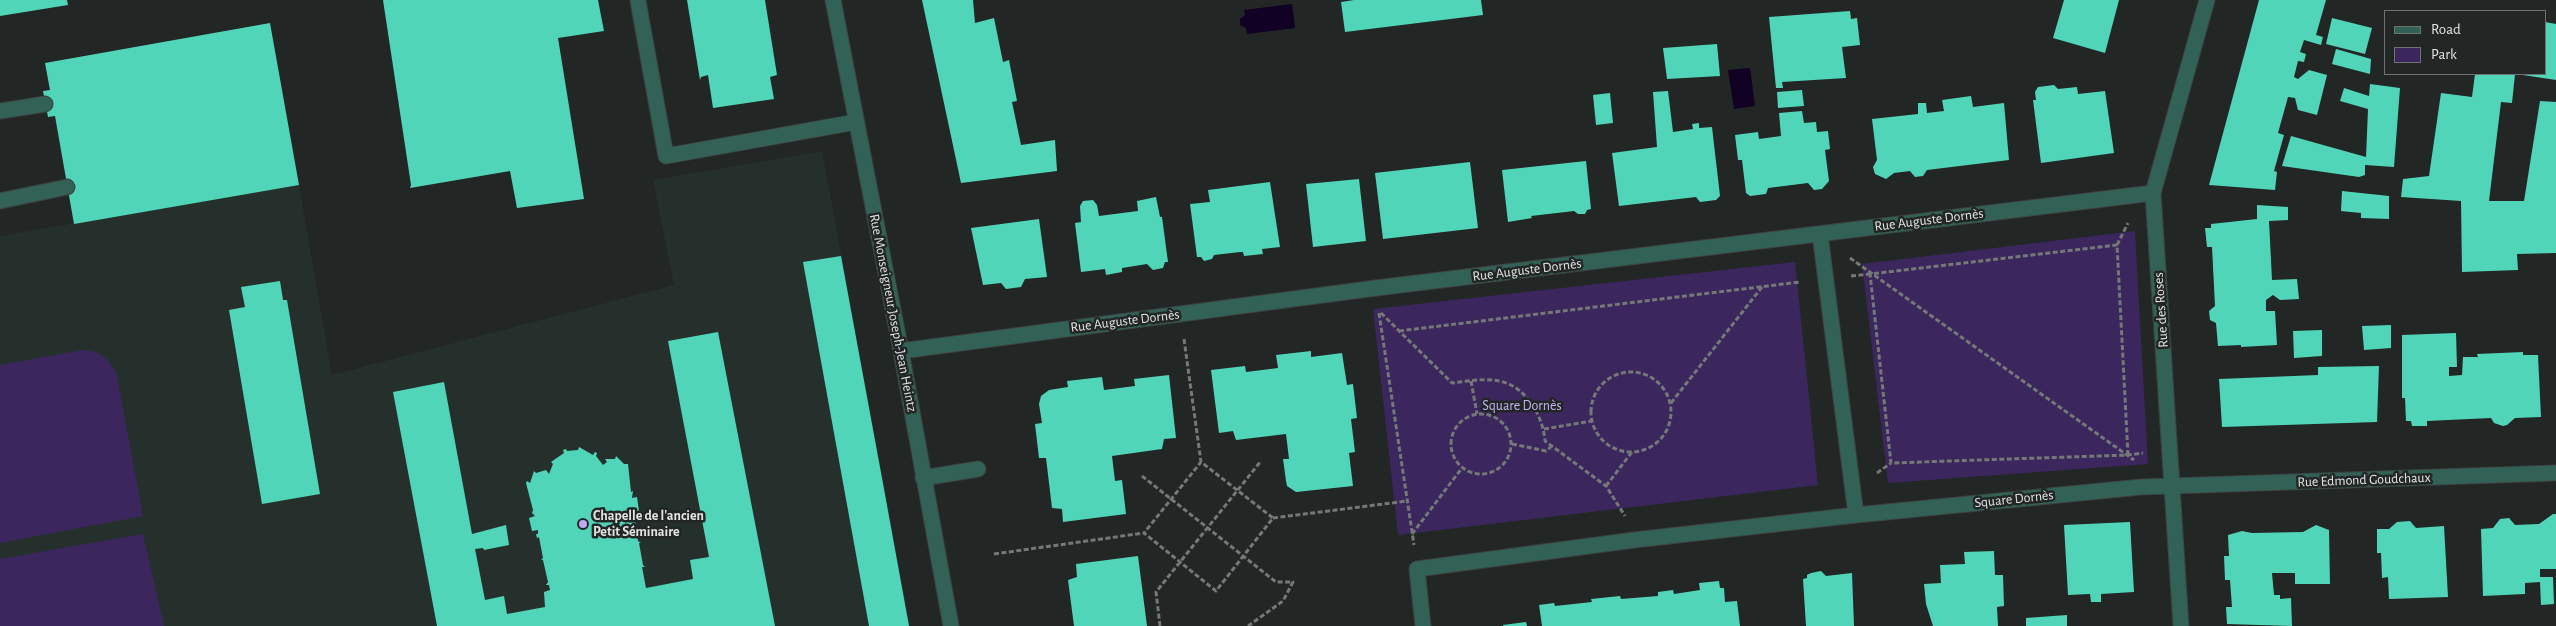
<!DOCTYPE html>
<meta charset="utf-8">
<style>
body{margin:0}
#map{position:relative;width:2556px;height:626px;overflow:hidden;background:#222625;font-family:"Alegreya Sans",sans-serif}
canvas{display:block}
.legend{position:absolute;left:2384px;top:10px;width:162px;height:65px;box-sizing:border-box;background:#222625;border:1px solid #6e7271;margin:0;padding:6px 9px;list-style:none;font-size:15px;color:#e1e4e3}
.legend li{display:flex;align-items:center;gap:10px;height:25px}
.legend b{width:25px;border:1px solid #6e7271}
</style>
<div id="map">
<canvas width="2556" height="626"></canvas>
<ul class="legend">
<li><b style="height:6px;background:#326156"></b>Road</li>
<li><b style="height:14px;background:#3b275e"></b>Park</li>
</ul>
</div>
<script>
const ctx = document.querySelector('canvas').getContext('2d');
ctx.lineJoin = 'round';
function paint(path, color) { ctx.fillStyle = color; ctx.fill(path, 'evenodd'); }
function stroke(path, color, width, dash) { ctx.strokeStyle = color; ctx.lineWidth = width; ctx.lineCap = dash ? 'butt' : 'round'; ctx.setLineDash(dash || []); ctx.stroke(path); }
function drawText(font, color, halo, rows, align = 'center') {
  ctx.font = font + ' "Alegreya Sans",sans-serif'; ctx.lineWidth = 5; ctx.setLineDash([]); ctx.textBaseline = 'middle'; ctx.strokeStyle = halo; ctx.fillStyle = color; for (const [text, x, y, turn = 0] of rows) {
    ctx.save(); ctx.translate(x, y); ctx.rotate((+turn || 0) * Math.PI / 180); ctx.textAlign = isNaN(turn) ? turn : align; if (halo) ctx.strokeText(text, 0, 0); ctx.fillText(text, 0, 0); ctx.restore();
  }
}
const built = new Path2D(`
 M822 151 910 626H0V236L299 185 332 375 674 285 653 180Z`);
const green = new Path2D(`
 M2135 231 2148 464 1888 483 1862 264Z
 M1795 262 1818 485 1398 535 1373 309Z
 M83 350C100 351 106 357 116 371L143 516 0 543V365Z
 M143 534 164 626H0V559Z`);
const water = new Path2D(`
 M1292 4 1295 28 1247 34 1246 28 1240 25V19L1245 15 1244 10Z
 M1750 68 1755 106 1734 109 1728 70Z`);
const building = new Path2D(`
 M0 0H67L68 5 0 16Z
 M383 0H598L604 31 558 38 584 199 517 208 510 171 410 188 411 185Z
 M687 0H765L777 75 770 77 774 99 713 108 708 75 701 77 700 80Z
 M922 0H973L975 23 994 18 1003 62 1009 60 1017 101 1012 102 1021 145 1055 140 1057 171 961 183Z
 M1354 0H1481L1483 15 1345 32 1341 2Z
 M2064 0H2119L2105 53 2053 38Z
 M2259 0H2326L2316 35 2323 37 2321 45 2304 40 2300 52 2306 54 2304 62 2298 61 2294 77 2298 79 2309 70 2327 75 2317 115 2298 110 2295 98 2288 97 2278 133 2284 135 2274 171 2277 172 2275 190 2209 185Z
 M1850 11 1851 19 1857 18 1860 45 1842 47 1846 78 1782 82 1783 88H1776L1769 17Z
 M2332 18 2372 28 2365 54 2326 44Z
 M2545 22 2556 24V80L2523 75 2545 74Z
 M270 23 299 185 74 224 55 116 48 117 43 91 50 90 45 63Z
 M1717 44 1720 76 1667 79 1663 48Z
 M2336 49 2371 59 2370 74 2332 64Z
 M2475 74H2515L2512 103 2501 102 2489 201H2524L2540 101 2556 102V253L2517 254 2518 270 2462 272 2461 201 2401 197 2403 179 2429 176 2441 93 2472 97Z
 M2370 84 2400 88 2394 167 2365 165V175L2359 177 2282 166 2291 136 2366 157 2368 109 2340 101 2344 88 2369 96Z
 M2054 85 2058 89 2077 87 2078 94 2105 91 2114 153 2041 163 2033 100H2036L2035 92 2038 87Z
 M1802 90 1804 106 1778 108 1777 92Z
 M1668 91 1673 132 1693 129 1692 124 1699 123V128L1712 127 1720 196 1716 200 1700 202 1696 197 1619 206 1612 153 1657 147 1653 92Z
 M1610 93 1613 123 1596 125 1593 95Z
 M1971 96 1973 107 2004 103 2009 160 1927 170 1923 176 1915 177 1910 171 1894 173 1886 179 1875 174 1873 167 1877 160 1872 119 1918 114V103H1926L1927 113 1944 111 1942 100Z
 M1802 111 1804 123 1816 122 1817 132 1828 131 1830 149 1825 150 1829 181 1822 189 1814 190 1808 183 1768 188 1766 194 1750 196 1746 193 1742 160H1738L1735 135 1758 132 1759 139 1781 136 1779 113Z
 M1586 161 1591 209 1587 210 1585 214H1578L1574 211 1531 216 1532 218 1508 222 1502 170Z
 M1470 162 1478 228 1383 239 1375 173Z
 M1359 179 1366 241 1313 247 1306 184Z
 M1270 182 1280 247 1262 249 1263 254 1244 256 1243 252H1240L1214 255 1212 259 1204 261 1201 257H1197L1190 204 1210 202 1208 190Z
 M2342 191 2389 196V219L2361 218V213L2341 211Z
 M1156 197 1160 217H1162L1168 262H1165L1163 268 1153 270 1147 264 1122 268V272L1106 275 1105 269 1081 272 1075 223 1081 222 1080 206 1083 201 1093 200 1097 205 1099 216 1138 211 1137 201Z
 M2257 205 2288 207V220L2269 221 2272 280 2297 279 2299 299 2280 300 2273 295 2266 300V311H2275L2277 345 2241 347V345L2218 346 2216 323 2210 320 2209 311 2215 306 2212 247H2207L2205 228H2211V224L2257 219Z
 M1039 219 1047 277 1025 279 1021 287 1006 289 1001 283 983 285 971 228Z
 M841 256 884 489 909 626H869L803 262Z
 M280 281 283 300H287L320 494 262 504 229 310 245 307 241 287Z
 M2391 325V348L2364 350 2362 326Z
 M2322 330V356L2294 358 2293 331Z
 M718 332 775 626H437L393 392 444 382 472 534 506 525 509 545 484 550 483 548 475 549 485 600 504 596 507 614 545 607 544 592 550 590 549 585H546L548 582 543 560H541L543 558 539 537 537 538 536 534H538V530L532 531 529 518 535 516 532 513 533 510 526 483 527 481 530 483 534 471 536 473 546 470 549 474 553 464 551 462 564 453 563 450 566 449 567 451 578 450 579 447 593 455 595 452 597 453 596 456 603 465 607 462 605 459H615L616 456 624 464H628L631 492 633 491 632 498 637 497 639 511 634 512 637 518 635 519 638 541 641 543H639L643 565 645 567H642L646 588 693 579 690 560 709 557 668 341Z
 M2456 333 2457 367H2449V376L2462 375 2463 357H2478L2477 354 2523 352V355H2538L2541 417 2515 418 2507 425 2503 426 2494 423 2491 418 2427 421V426H2412L2411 421H2406L2405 398H2402V335Z
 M1311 351V357L1342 353 1347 385 1353 384 1357 418 1351 419 1355 452 1349 453 1353 486 1296 492 1287 486 1286 481 1283 459H1289L1286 434 1236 440 1233 431 1219 433 1211 370 1245 366 1246 372 1278 368 1276 355Z
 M2379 366 2377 422 2222 427 2219 379 2318 375V367Z
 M1169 375 1176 438 1164 439 1162 449 1112 456 1115 481 1122 480 1126 514 1063 522 1062 509 1052 508 1046 458H1039L1035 424 1042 423 1039 404 1041 396 1049 390 1068 387 1067 381 1102 377 1104 390 1135 386 1134 379Z
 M2553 514H2556V569H2540V577H2553L2554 604 2541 605 2540 582 2525 583V594L2483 596 2481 529 2493 528 2500 519 2509 518 2515 525 2539 524Z
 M2410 521 2416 528 2444 526 2448 597 2389 599 2388 577 2382 578 2381 553H2377V529H2389L2397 522Z
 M2130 522 2134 592 2101 594V602H2091L2090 594 2068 595 2064 525Z
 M2316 525 2329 530 2330 584H2295V573H2272L2274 595H2280V599L2291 598 2292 626 2227 624 2226 607H2232L2230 580H2225L2224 556H2229L2228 535 2242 531 2252 533 2303 532Z
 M1994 551 1995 575H2003L2004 606 1997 607 1998 626H1933L1926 604 1924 584 1941 583 1940 565 1965 564 1964 552Z
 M1138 556 1147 626H1074L1068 580 1077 577 1076 564Z
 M1821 571 1826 576 1852 573 1854 626H1806L1803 579 1807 578V575L1811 573Z
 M1719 581 1720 588H1724L1725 602 1737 601 1740 626H1542L1539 605 1554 603 1555 606 1592 602 1591 599 1620 596 1621 599 1658 596V592L1673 590 1674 594 1700 590 1699 583Z
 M2067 615V626H2026V618Z
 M1526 622 1527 626H1503V625Z`);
const path = new Path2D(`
 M2117 245 2128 223
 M1850 258 2134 460
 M1851 276 1870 274
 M1379 313 1414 545
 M1381 313 1452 383C1468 381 1484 378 1499 381 1526 386 1543 416 1545 441L1606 486 1625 516
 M1399 331 1800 282
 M1184 339 1201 462 1273 518 1216 591 1144 533 1201 462
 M1591 412a40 40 0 1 1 80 0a40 40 0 1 1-80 0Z
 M1471 381 1477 414
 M1671 403 1762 287
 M1451 444a30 30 0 1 1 60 0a30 30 0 1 1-60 0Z
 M1544 429 1592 421
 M1512 444 1546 451 1552 446
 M2128 455 2117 245 1870 274 1891 463 2128 455 2143 453
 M1877 473 1891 463
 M1142 476 1276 582H1293L1283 601 1248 626
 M1606 486 1632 452
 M1273 518 1407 501
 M1412 534 1462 468
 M994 554 1144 533
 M1160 626 1156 592 1261 461`);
const minor = new Path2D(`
 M833 0 901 351 951 626
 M638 1 666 156 856 122
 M0 111 45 104
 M0 201 67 187
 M1820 234 1856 515
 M901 351 1376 288 2153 193
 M923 478 978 469
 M1423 626 1417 569 1634 540 1856 515 2141 487 2556 473
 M2181 626 2153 193 2207 0`);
const markers = [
 [583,524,5,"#bfa8f4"]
];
const streetNames = [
 ["Rue Auguste Dornès",1929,220,-7],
 ["Rue Auguste Dornès",1527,270,-7],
 ["Rue des Roses",2161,310,-94],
 ["Rue Monseigneur Joseph-Jean Heintz",893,313,79],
 ["Rue Auguste Dornès",1125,321,-7],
 ["Rue Edmond Goudchaux",2364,480,-2],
 ["Square Dornès",2014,499,-6]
];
const parkNames = [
 ["Square Dornès",1522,406]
];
const poiNames = [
 ["Chapelle de l'ancien",593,516],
 ["Petit Séminaire",593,532]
];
paint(built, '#25302d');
paint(green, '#3b275e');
paint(water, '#100125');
paint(building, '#51d5b9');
stroke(minor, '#3d4140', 17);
stroke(path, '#757877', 3, [5, 2.5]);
stroke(minor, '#326156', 15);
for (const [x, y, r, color] of markers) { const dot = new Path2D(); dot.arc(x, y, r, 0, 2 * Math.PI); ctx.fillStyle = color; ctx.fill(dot); stroke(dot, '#222625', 2); }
drawText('14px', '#e1e4e3', '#222625', streetNames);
drawText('14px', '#c5b2f2', '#222625', parkNames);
drawText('bold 14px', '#e1e4e3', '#222625', poiNames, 'left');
</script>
